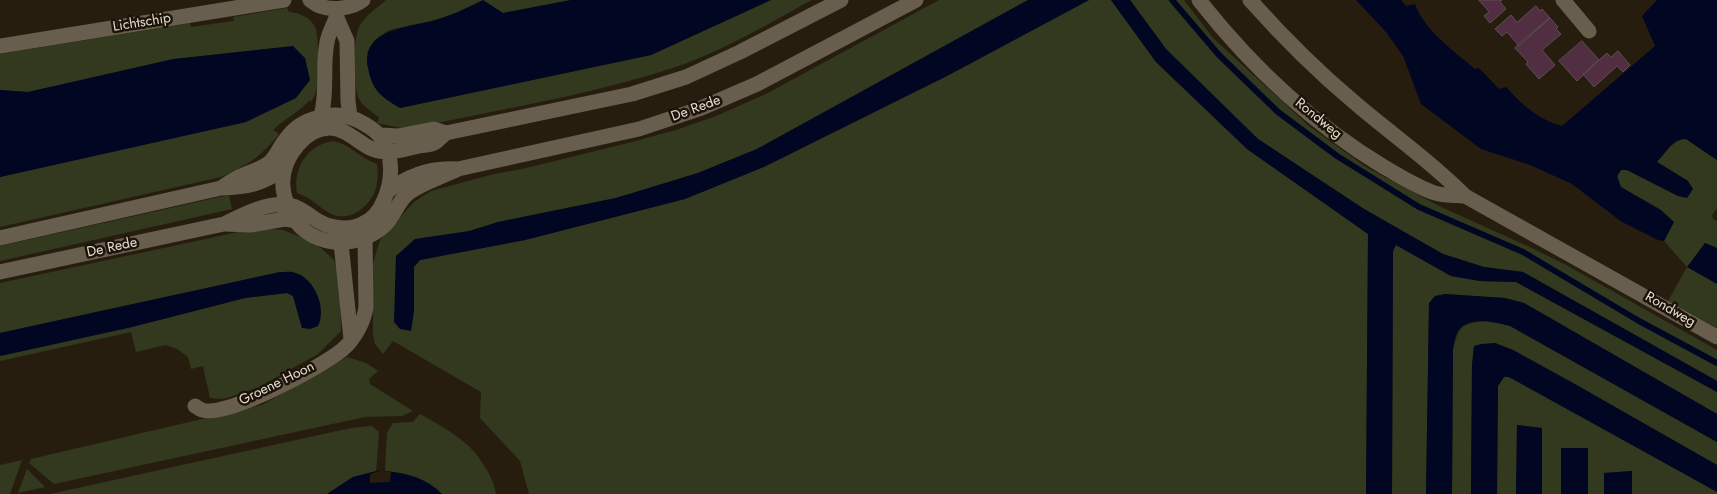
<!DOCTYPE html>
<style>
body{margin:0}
canvas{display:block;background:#261d0f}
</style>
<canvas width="1717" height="494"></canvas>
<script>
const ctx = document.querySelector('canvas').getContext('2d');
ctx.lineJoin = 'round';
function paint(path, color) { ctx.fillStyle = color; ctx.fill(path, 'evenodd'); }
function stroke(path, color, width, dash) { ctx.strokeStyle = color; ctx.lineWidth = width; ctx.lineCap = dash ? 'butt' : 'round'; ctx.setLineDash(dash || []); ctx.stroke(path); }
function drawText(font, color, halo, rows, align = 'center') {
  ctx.font = font + ' Jost,sans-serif'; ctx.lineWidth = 5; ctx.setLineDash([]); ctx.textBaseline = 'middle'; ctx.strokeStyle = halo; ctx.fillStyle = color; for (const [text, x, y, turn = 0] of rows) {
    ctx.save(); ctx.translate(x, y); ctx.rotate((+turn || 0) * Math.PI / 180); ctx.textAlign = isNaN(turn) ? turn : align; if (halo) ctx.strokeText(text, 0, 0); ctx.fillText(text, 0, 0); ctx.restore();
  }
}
const green = new Path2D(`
 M386 0H571L503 13 459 12 434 20 389 30 375 40 367 53 400 108 651 55 771 0H812C771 22 730 47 687 63 605 92 517 106 432 124L402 128 377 123 379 117C373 113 365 107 361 102 352 92 353 36 360 25 366 15 377 8 386 0Z
 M939 0H1028L757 149 698 173 616 198 498 222 396 256 395 307 411 330 414 310V267L420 260 525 240 685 199 764 166 947 76 1089 0H1111L1156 62 1247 149 1368 234 1366 494H529L520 461 480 418 481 392 393 341 383 354 375 344 373 335V263L378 246 381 238 414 202 431 191 494 174 522 169 632 142 676 130 716 116 766 94Z
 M1130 0H1184L1213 38 1309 126 1366 167 1439 206 1534 249 1568 266 1717 350V381L1523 272 1484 267 1443 254 1364 209 1258 139 1166 49Z
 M287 8 289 12C299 13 310 17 315 27 319 35 319 78 317 87 316 92 314 97 311 102L310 100C299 112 283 120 273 130L279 134C261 157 247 165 221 177L0 227V177L246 122 293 46 56 86 28 92 0 90V54L190 23 191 27 234 21 233 17Z
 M1680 139H1686L1717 160V208L1712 215 1713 219 1717 221V248L1705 243 1717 284V328L1668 301 1687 267 1664 241 1674 222 1621 187C1617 180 1616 177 1621 170H1627L1678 196 1688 181 1657 162 1674 142Z
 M334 141C351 145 361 159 377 164 378 173 378 180 376 188 371 205 352 221 334 215 321 210 313 198 297 193 293 167 308 144 334 141Z
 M229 195 232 209 0 261V246Z
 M257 228 283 230 301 237 321 248 334 260 340 279 341 331 318 354 257 388 223 399 210 398 203 366 191 369 188 357 177 349 166 345 136 352 131 332 0 361V356L132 327 245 298 287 293 293 296 302 328 318 326 280 272 0 333V283Z
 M1396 245 1451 276 1480 281 1516 282 1717 392V414L1524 303 1505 298 1445 294 1429 303 1426 494H1392L1393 251Z
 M1487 320 1510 326 1717 442V465L1513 350 1495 343 1474 347 1472 365 1471 494H1452L1453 349C1460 323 1462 325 1487 320Z
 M347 357 366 363 378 371 369 379 370 384 413 411 402 416 365 417 54 484 29 463 31 459 262 405Z
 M1504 377H1509L1693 478 1717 492V494H1632V471L1605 473 1604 494H1588V448H1561V494H1542V428L1517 425 1516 494H1497L1498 386Z
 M420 414C434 422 448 429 460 439 475 449 494 476 496 494H442C426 478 407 473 385 471L387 433 393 423 413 422Z
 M372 426 379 432 376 472 353 477 327 494H50L351 428Z
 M22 460 10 494H0V465Z
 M27 469 45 487 18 493Z`);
const water = new Path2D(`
 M483 0 503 13 571 0H771L651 55 400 108C381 97 372 90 368 68 361 29 406 28 433 21 450 16 467 8 483 0Z
 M1028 0H1089L947 76 764 167 685 199 525 240 420 260 414 267V310L411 331 400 329 394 322 396 256 415 239 469 231 498 222 616 198 698 173 757 149Z
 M1111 0H1130L1166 49 1258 139 1364 209 1443 254 1484 267 1523 272 1717 381V392L1516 282 1480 281 1451 276 1396 245 1393 251 1392 494H1366L1368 234 1247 149 1156 62Z
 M1356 0H1401L1406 6 1415 4C1424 30 1454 51 1475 69L1479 68 1499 89 1506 87C1521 104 1539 120 1562 126L1655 46 1642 16 1657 0H1717V160L1686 139C1673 139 1666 152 1657 162L1688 181 1693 189 1687 198 1678 196 1627 170H1621L1617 176 1621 187 1661 210 1674 222 1664 241 1658 240 1622 222 1572 184 1530 165 1481 149 1421 104 1403 56 1386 32Z
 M293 46 305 58 310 80 296 98 246 122 0 177V90L28 92 173 59Z
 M1705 243 1717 248V284L1687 267Z
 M280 272C285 272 291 271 296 273 315 279 327 309 318 326L310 329 302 328 293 296 287 293 245 298 132 327 0 356V333Z
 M1445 294 1505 298 1524 303 1717 414V442L1510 326C1495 322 1466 315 1457 333 1455 337 1454 344 1453 349L1452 494H1426L1429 303 1435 296Z
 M1495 343 1513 350 1575 384 1717 465V492L1509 377H1504L1498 386 1497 494H1471L1472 365 1474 346 1481 344Z
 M1517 425 1542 428V494H1516Z
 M1561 448H1588V494H1561Z
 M384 469 385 471C407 473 426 478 442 494H327L353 477Z
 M1632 471V494H1604V473Z`);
const pier = new Path2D(`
 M384 469 385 471 391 472 390 482 370 483V474Z`);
const stream = new Path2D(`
 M1172 0 1219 55 1278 112 1337 156 1419 207 1523 252 1639 321 1717 363`);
const building = new Path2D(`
 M1479 0H1502L1500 2 1506 9 1490 23 1484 16 1489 12Z
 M1536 6 1540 11 1542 9 1550 18 1519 46 1507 32 1502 36 1495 29 1511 15 1517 22Z
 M1550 18 1558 27 1556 29 1561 34 1542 50 1555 65 1539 79 1526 64 1528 62 1515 48Z
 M1582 41 1599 60 1577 81 1559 61Z
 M1618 51 1630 65 1623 72 1617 66 1594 87 1583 74 1607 53 1611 57Z`);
const minor = new Path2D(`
 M310 0C313 2 317 5 320 6 333 11 353 8 363 0
 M1563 0 1589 31
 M337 18 347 41 348 101 350 117
 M0 46 284 0
 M321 116C328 92 322 67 327 42 329 30 337 21 338 9
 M341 243 351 339
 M195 406C197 407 199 409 202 410 227 418 321 367 342 350 354 340 364 322 366 307L365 238`);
const secondary = new Path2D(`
 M1199 0C1250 65 1313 124 1384 167 1400 176 1417 187 1435 193 1443 196 1455 195 1465 196
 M1250 0C1282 36 1317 71 1354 102 1391 134 1431 161 1465 196L1717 337
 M380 135 398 136 434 129 446 133
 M458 169C442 177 424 182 410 192 398 200 395 215 385 225 357 252 304 248 289 209 285 200 282 189 283 179 284 157 306 127 331 128 345 129 356 140 368 147 385 156 401 150 419 146 424 145 430 145 434 143 438 141 442 136 446 133L632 94 686 77 740 52 841 0
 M387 192C408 175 431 167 458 169L639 129 699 109 757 84 916 0
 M225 224 250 225 285 219 295 221
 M0 238 221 188C250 187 260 184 285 169
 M0 272 224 224C243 215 266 202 288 205 300 207 306 213 315 219 328 228 347 231 362 224 372 220 380 210 384 200 393 180 394 152 379 135 373 128 365 124 357 120 345 115 333 113 320 117 307 120 294 127 286 139 280 146 277 155 271 161 263 169 251 171 241 176 234 179 227 184 221 188`);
const streetNames = [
 ["Lichtschip",142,23,-9],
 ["De Rede",696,109,-20],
 ["Rondweg",1318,119,39],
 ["De Rede",112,248,-12],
 ["Rondweg",1670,310,30],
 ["Groene Hoon",277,384,-26]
];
paint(green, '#32391e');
paint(water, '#010622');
paint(pier, '#261d0f');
stroke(stream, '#010622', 6);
paint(building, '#522e43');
stroke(building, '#5f4d56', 1);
stroke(minor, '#685e4e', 15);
stroke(secondary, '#685e4e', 15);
drawText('14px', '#e2dcd3', '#1d1407', streetNames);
</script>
